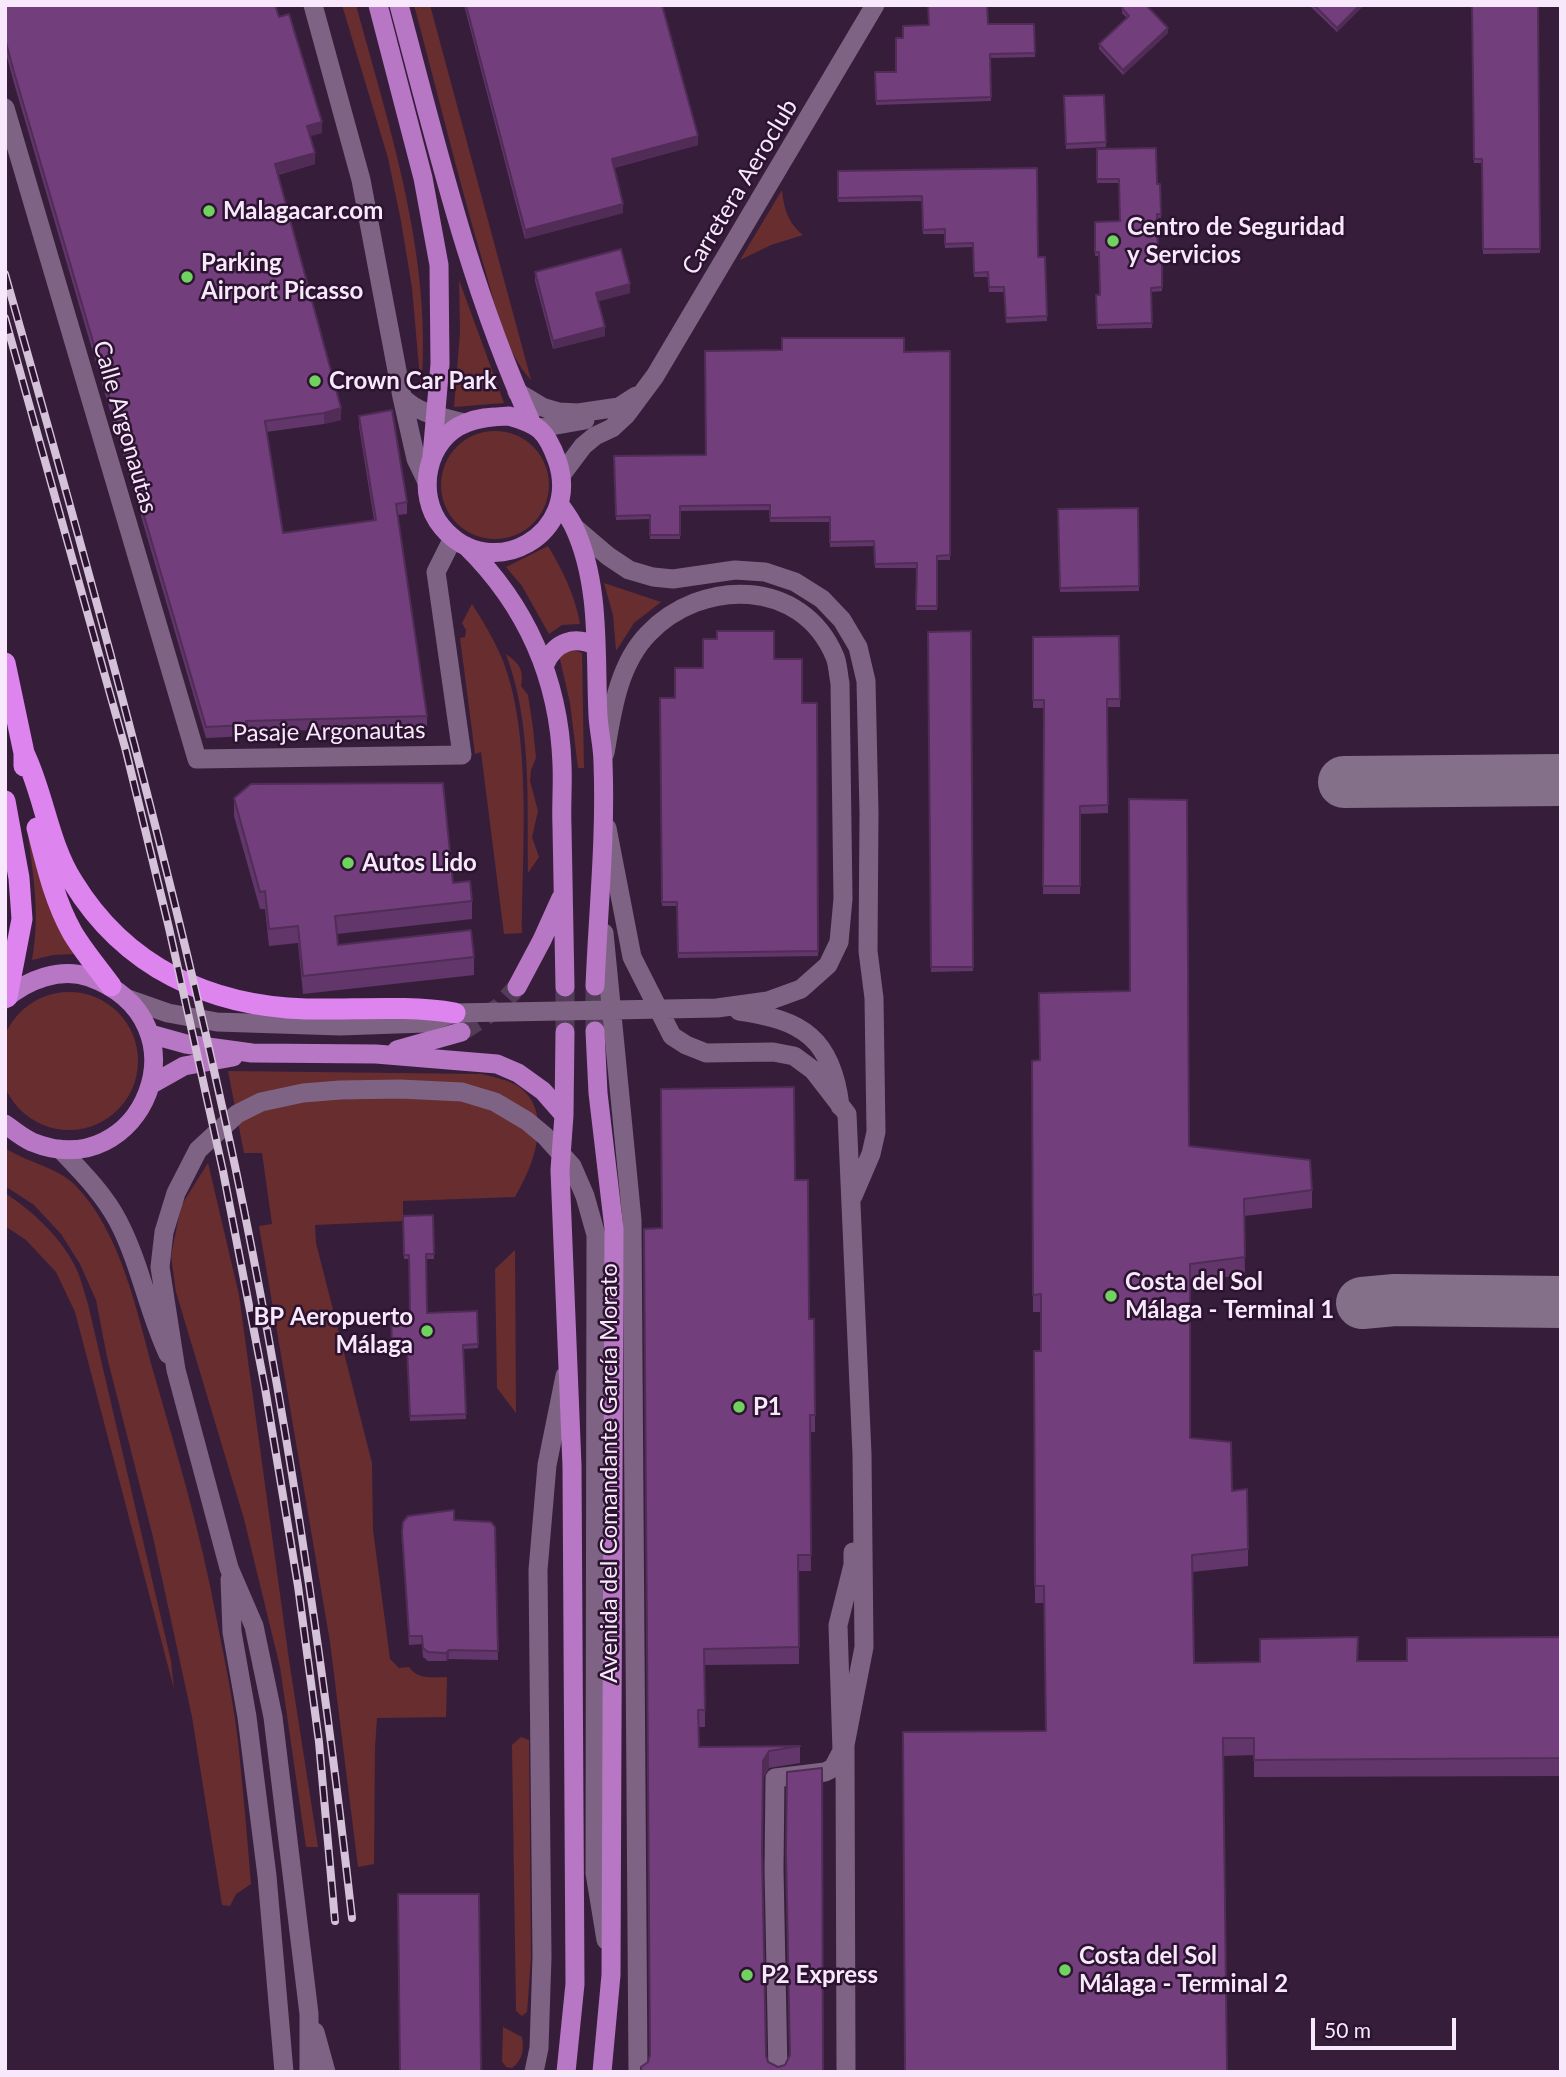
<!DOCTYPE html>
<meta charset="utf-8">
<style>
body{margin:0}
#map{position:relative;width:1566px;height:2077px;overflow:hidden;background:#361e3b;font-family:Lato,sans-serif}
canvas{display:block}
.frame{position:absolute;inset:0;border:7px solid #f8e8fb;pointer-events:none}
.scale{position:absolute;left:1311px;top:2018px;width:145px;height:32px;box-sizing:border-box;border:4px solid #f8e8fb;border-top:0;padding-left:9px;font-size:21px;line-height:24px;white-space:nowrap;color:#f8e8fb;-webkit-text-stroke:5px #2c1431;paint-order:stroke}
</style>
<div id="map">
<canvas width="1566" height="2077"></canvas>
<div class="frame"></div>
<div class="scale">50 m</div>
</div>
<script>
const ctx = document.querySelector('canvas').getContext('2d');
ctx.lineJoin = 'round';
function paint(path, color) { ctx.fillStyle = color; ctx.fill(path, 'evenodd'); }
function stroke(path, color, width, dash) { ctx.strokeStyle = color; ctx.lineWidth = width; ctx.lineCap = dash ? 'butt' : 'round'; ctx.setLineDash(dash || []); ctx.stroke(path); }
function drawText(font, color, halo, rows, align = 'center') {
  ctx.font = font + ' Lato,sans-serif'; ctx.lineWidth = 5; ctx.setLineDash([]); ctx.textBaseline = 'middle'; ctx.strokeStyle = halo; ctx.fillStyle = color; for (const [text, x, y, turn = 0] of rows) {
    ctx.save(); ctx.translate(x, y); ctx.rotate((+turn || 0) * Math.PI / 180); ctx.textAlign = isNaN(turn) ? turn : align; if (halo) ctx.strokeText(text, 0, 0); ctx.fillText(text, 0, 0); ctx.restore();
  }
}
const green = new Path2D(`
 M342 5H356C390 130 433 259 421 390L412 288 401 221 388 158Z
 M414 5H430L531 380C503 349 495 302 483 263 458 177 437 91 414 5Z
 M782 190C784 209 788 223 803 235L771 245 740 260Z
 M459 280 504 403 454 407 460 333Z
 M441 485a54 54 0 1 1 108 0a54 54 0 1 1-108 0Z
 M548 546C563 571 575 595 580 624L562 625 549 634 522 586 506 567Z
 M604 583 661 602 634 623 616 651 613 615Z
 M472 604C483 621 493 638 501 656 533 732 522 851 522 933L504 934 481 752 475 754 460 638 465 637 466 630 462 623Z
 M571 649 582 653 584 768H578L570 703 559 655Z
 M506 654C519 663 524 670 521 686L528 695 533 728 536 758 531 770 530 781 538 811 532 837 539 857 528 873C527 800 532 724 506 654Z
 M28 836 75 954 53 955 32 960C40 916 34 880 28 836Z
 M0 1061a69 69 0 1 1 138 0a69 69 0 1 1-138 0Z
 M228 1071 482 1074C493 1077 509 1080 518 1086 555 1112 533 1167 515 1197L403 1201V1221L315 1225 316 1243 372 1463 373 1530 390 1659 399 1668 409 1667C418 1680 432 1677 447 1677L446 1717 377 1718 375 1747 374 1864 358 1867 330 1642 259 1226 272 1224 262 1153H244Z
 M5 1148C28 1163 55 1166 75 1185 121 1232 137 1312 154 1374 177 1454 201 1534 216 1616 224 1657 233 1699 238 1741 243 1788 247 1836 251 1884L236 1894 230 1906 222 1905 192 1717 153 1537 107 1357 96 1300 80 1264 61 1234 34 1205 5 1186Z
 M208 1163 239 1295 289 1660 318 1847H306L280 1667 244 1519 176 1292 171 1256 181 1206Z
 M5 1193C32 1211 60 1236 75 1266 81 1278 84 1292 88 1304L171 1661 174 1689 75 1312 56 1272 26 1240 5 1226Z
 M515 1250 516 1413 497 1388 495 1269Z
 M521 1737 529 1740 531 1958 527 2012 522 2016 516 2011 512 1745Z
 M503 2027 522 2037C524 2050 523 2060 512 2068L506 2067 502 2061Z`);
const taxiway = new Path2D(`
 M1344 782 1561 780
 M1362 1303 1395 1300 1561 1302`);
const primaryTunnel = new Path2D(`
 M595 986V1031
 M461 1032 498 1008 517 987
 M565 1032V987`);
const minor = new Path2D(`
 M313 5 361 180 402 397 416 459 427 482
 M5 108 197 759 462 755 436 572 453 538
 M517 392 542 407 559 412 578 413 619 407 636 396
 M402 397C418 414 442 417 465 423
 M540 428 585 420
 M562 474 583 446 595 436 612 428 626 415 655 376 875 5`);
const tertiary = new Path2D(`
 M574 527 608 556 629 570 653 577 673 579 735 570 765 572 795 582 822 599 842 620 858 647 866 681 869 813 868 951 874 998 876 1132 871 1154 853 1196
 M607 828 632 957 672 1036 686 1045 706 1053 773 1052 794 1056 813 1070 847 1114 862 1454 864 1647 845 1745 846 2072
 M604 933 632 1220 638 2072
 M128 999 168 1013 217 1022 340 1026 425 1023 455 1013 717 1008 768 1001 801 989 828 965 839 942 843 899 840 683C838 674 838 664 835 657 802 577 701 578 648 634 618 665 612 712 605 753
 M739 1011C802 1020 832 1038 840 1106
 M60 1149C81 1171 104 1194 118 1221 140 1263 148 1311 168 1354
 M230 1579 232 1632 247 1717 267 1876 284 2072
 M315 2032 326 2072
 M309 2072V2014L273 1717 254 1626 229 1568 176 1370 160 1267 164 1232 176 1193 198 1150 237 1114 261 1102 303 1093 340 1090 400 1089 462 1092 495 1102 527 1121 545 1136 572 1166 585 1196 596 1235 595 1873 606 1940
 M534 2072 539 2048 542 1957 538 1570 547 1465 565 1376
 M778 2072 774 1869 775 1778 825 1772 833 1768 842 1751 838 1625 853 1565V1552`);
const primary = new Path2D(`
 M378 5 423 178 439 265 440 364 432 456
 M399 5C437 147 470 288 531 422
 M509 416C538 424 546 430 557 460 583 534 491 586 442 527 415 495 426 438 466 423 480 417 494 417 509 416Z
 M560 505C565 512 571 520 574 527 601 585 595 654 598 716 599 732 603 747 603 763 606 837 598 912 595 986
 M466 546C526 605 559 679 562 764 563 785 561 806 562 827 563 880 564 934 565 987
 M545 664C555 642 574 635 596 646
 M517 987 542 940 561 898
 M5 999C27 980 60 967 89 977 211 1021 142 1187 32 1142 23 1138 13 1130 5 1124
 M595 1031 598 1093 614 1229 611 1975 602 2072
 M565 1032 564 1115 560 1170 572 1466 575 1984 566 2072
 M150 1034 186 1044 252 1053 376 1054 497 1064 518 1073 543 1091 564 1115
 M397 1050 461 1032
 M152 1084 184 1066 233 1057`);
const motorway = new Path2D(`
 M5 663 24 753V766
 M24 753C44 794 48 843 73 882 125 967 209 1006 306 1009 356 1010 406 1005 455 1013
 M5 801 19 878 22 919 7 997
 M37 828C46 863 54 900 72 932 83 951 98 968 111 986`);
const rail = new Path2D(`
 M5 274C89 570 171 865 235 1166 287 1414 324 1666 352 1918
 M5 318 126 751 169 928 223 1171 265 1388 298 1586 319 1742 335 1921`);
const wall = new Path2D(`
 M5 5 279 17 322 133 310 136 315 164 278 175 341 420 324 424 266 432 283 533 374 520 359 427V416L407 502V514L397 515 427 716V727L247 732V736L206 738 14 83 5 50Z
 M464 5H662L698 145 614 168 623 213 525 239Z
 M1311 5H1364L1337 32 1311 7Z
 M1472 5H1538L1540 253 1483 254 1482 163H1474Z
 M1122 8 1168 33 1123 75 1099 49V44L1127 18 1122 13Z
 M988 24H1034L1035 57 990 58 991 101 876 105 875 72H896L903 38Z
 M1064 96 1106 142V147L1066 149Z
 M1097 149 1157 184H1160L1161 218H1157L1158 257H1162V291L1151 292 1152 328 1097 329 1096 295H1100L1099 256H1095V222L1120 221 1119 183H1097Z
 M1037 168 1038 257H1045L1047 321 1006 323 1004 292H989L988 277H974L973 247 945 248V234H923L922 201 838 202V171Z
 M535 272 630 293 598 301 605 336 553 349 535 281Z
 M950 351V560H937V610H916L917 568H875L874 546 830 547V522H770V510L680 511V539H650V519L616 520 614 456 706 455 904 352Z
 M1138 508 1139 591 1060 592 1058 509Z
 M971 631 973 971 931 972 928 632Z
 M1119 636 1120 707H1107L1108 813 1080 814V894H1043L1044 708H1033V637Z
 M774 659 802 703H817L818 956 678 958 677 906H662L660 698H675L703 668Z
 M234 798 453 883 472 901V919L337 934 338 945 474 957V975L303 994 298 943 269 946 265 909H260L234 816Z
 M1032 1061 1189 1146 1312 1190V1208L1244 1216 1245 1275 1190 1281V1438L1232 1491 1248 1549V1566L1192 1572 1194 1663 1407 1661 1561 1637V1776L1254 1777V1755L1224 1756 1046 1731 1044 1603H1035L1034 1351H1041V1312H1033Z
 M795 1180 809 1319 815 1415V1432H810L811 1571H799V1664L705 1665V1727H698L699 1747 800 1746V1763L769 1768 763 1778 762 1858 766 2056 768 2062 778 2067 823 2072 648 2062 650 2056 662 1228Z
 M433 1215 434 1259H426L427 1313 477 1311 478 1348 463 1349 466 1419 410 1421 407 1352 392 1353 391 1318 409 1313V1259H404L403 1216Z
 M454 1520 495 1527 498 1660 449 1659 446 1661H428L423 1657 422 1644 409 1645 402 1532Z`);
const shadedWall = new Path2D(`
 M1360 5H1364L1337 32V28Z
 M1168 28V33L1123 75V70Z
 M322 122V133L307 137V126Z
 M698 136V145L612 168V159Z
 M315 153V164L275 175V164Z
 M623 204V213L525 239V230Z
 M630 284V293L596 302V293Z
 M605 327V336L553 349V341Z
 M341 408V420L324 424V413Z
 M449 1650V1659L446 1661V1653Z
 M769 1751V1768L763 1778V1761Z`);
const building = new Path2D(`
 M5 5H275L279 17 289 14 322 122 307 126 315 153 275 164 341 408 324 413 265 421 283 533 376 520 359 416 392 410 407 502 396 504 427 716 246 721 247 725 206 727 14 72 5 39Z
 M466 5H662L698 136 612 159 623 204 525 230Z
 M928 5H987L988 24H1034L1035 53 990 54 991 97 876 101 875 72H896V38H903V26L929 25Z
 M1125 5H1146L1168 28 1123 70 1099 44 1129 16 1122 8Z
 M1314 5H1360L1337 28Z
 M1472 5H1538L1540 249H1483L1482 159H1474Z
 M1104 95 1106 142 1066 144 1064 96Z
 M1156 148 1157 184H1160L1161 214H1157L1158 257H1162V287L1151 288 1152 323 1097 325 1096 295H1100L1099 252H1095V222L1120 221 1119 179H1097V149Z
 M1037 168 1038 257H1045L1047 316 1006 318 1004 287H989L988 272 974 273 973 243 945 244V229L923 230 922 196 838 198V171Z
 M621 249 630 284 596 293 605 327 553 341 535 272Z
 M782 338H904V352L950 351V555L937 556V606H916L917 563 875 564 874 541 830 542V517L770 518V505L680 506V535H650V515L616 516 614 456 706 455 705 351 782 350Z
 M1138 508 1139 586 1060 588 1058 509Z
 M717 631H774V659H802V703H817L818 951 678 953 677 902H662L660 698H675V668H703V639H717Z
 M971 631 973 967H931L928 632Z
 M1119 636 1120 699H1107L1108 805 1080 806V886H1043L1044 700H1033V637Z
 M443 783 453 883 470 881 472 901 335 916 338 945 471 930 474 957 303 976 298 926 269 929 265 891 260 892 234 798 251 784Z
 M1129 799 1187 800 1189 1146 1310 1160 1312 1190 1244 1199 1245 1257 1190 1264V1438L1231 1442 1232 1491 1247 1489 1248 1549 1192 1555 1194 1663 1260 1662V1639L1358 1637 1357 1661H1407V1638L1561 1637V1758L1254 1760V1738H1223L1227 2072H905L903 1732 1046 1731 1044 1586H1035L1034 1351H1041V1294L1033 1295 1032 1061 1040 1060 1039 993 1130 991Z
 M794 1087 795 1180H808L809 1319H814L815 1415H810L811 1555H798L799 1647 704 1649 705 1710H698L699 1747 800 1746 769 1751 763 1761 762 1853 766 2056 768 2062 778 2067 785 2065 790 2055 786 1852 787 1772 822 1768 823 2072H641V2067L648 2062 650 2055 644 1229 662 1228 661 1089Z
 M433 1215 434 1254H426L427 1313 477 1311 478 1344 463 1345 466 1414 410 1416 407 1348H392L391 1314 410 1313 409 1255H404L403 1216Z
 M454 1510V1520L491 1522 495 1527 498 1651 449 1650 446 1653 428 1652 423 1648 422 1636H409L402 1532 403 1522 408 1516Z
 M398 1894H479L481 2072H400Z`);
const markers = [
 [209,211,7,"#70d35f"],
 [1113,241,7,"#70d35f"],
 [187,277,7,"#70d35f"],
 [315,381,7,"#70d35f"],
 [348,863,7,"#70d35f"],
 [1111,1296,7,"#70d35f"],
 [427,1331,7,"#70d35f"],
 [739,1407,7,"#70d35f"],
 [1065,1970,7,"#70d35f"],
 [747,1975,7,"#70d35f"]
];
const streetNames = [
 ["Carretera Aeroclub",740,187,-59],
 ["Calle Argonautas",125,427,74],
 ["Pasaje Argonautas",329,732,-1],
 ["Avenida del Comandante García Morato",609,1473,-90]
];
const poiNames = [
 ["Malagacar.com",223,211],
 ["Centro de Seguridad",1127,227],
 ["y Servicios",1127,255],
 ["Parking",201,263],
 ["Airport Picasso",201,291],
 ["Crown Car Park",329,381],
 ["Autos Lido",362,863],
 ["Costa del Sol",1125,1282],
 ["Málaga - Terminal 1",1125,1310],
 ["BP Aeropuerto",413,1317,"right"],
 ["Málaga",413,1345,"right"],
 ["P1",753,1407],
 ["Costa del Sol",1079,1956],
 ["Málaga - Terminal 2",1079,1984],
 ["P2 Express",761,1975]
];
paint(green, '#682d2e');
stroke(taxiway, '#85708a', 52);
stroke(primaryTunnel, '#533c58', 19, [19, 10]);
stroke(minor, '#7f6384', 19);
stroke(tertiary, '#7f6384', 19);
stroke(primary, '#b777c4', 19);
stroke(motorway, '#dd84ee', 21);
stroke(rail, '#d4c3d8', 8);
stroke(rail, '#2c1431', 5, [16]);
paint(wall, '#62366b');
paint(shadedWall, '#502c57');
paint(building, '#723f7c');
stroke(building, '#502c57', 2);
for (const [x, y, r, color] of markers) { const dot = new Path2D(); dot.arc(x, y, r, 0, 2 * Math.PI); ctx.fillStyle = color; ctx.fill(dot); stroke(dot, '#2c1431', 2.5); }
drawText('24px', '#f8e8fb', '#2c1431', streetNames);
drawText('bold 24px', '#f8e8fb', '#2c1431', poiNames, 'left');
</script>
